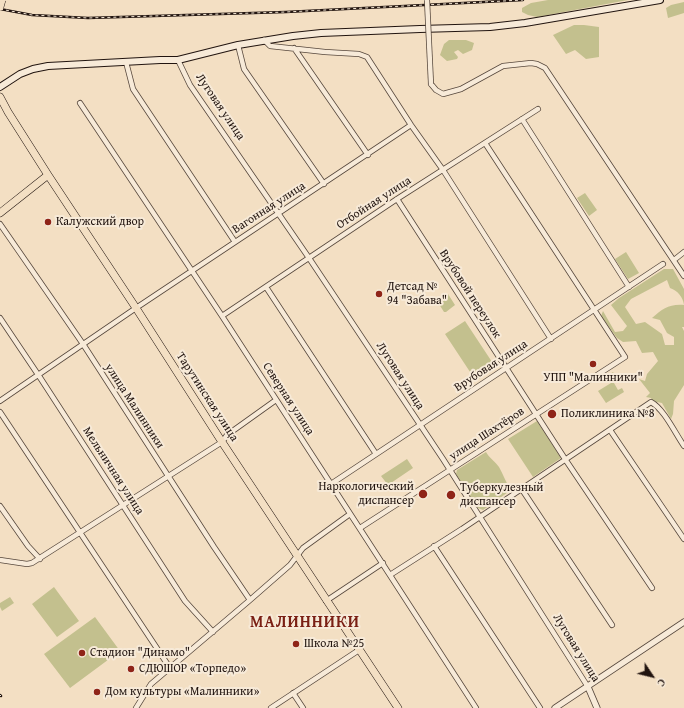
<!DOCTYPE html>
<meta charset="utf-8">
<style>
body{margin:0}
#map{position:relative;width:684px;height:708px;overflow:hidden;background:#f3dfc3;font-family:"Gentium Book Plus",serif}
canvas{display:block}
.north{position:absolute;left:632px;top:656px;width:40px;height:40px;-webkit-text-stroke:3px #f7ead8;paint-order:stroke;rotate:125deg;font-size:11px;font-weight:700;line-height:16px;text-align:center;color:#21140f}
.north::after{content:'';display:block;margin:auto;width:14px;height:18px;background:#21140f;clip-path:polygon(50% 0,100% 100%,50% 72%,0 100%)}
</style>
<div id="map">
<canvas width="684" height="708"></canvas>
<div class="north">С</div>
</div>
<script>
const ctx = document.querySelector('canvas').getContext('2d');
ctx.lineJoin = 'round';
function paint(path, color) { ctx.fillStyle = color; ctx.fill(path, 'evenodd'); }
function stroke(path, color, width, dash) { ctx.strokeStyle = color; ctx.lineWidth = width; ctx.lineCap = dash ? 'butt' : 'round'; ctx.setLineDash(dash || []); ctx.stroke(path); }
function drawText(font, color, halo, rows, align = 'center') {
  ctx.font = font + ' "Gentium Book Plus",serif'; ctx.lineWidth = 4; ctx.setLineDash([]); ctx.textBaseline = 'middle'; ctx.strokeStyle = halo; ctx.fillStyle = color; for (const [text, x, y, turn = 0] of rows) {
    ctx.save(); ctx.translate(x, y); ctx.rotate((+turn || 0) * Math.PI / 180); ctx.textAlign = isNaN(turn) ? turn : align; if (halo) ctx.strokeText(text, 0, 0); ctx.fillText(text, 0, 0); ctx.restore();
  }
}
const green = new Path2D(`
 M548 0H628L537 17 528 15 522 12V8L531 3Z
 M684 2V13L668 18 666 8 671 5Z
 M574 25H584L599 27V57L586 59 575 50 566 54 553 35Z
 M449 40H466L474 43 472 50 463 54 458 50 454 52 458 57 457 59 447 61 440 55 444 44Z
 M585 193 597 210 589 216 577 198Z
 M626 252 639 273 628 279 615 259Z
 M664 269H673L684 289V327H682L684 331V385L674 401 673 414 671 419 662 403 652 401 651 398 646 397 650 393 639 379 645 381 647 374 658 361 653 352 642 353 636 341 623 342 617 338 601 316 603 311 615 332 623 331 627 326 611 305 619 298ZM667 280 670 288C678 291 683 297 684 305 668 304 663 309 652 318L660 320 667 333 674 337V345H665L662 334 645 322 636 324 625 307 631 299Z
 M446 294H448L455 305 446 312H444L437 301 438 299Z
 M465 321 496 368 476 381 445 334Z
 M613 372 618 380 614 383 618 390 622 388 624 392 606 403 598 391 611 383 607 376Z
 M537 421 561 458 533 477 508 439Z
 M486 452C489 458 495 461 499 467 503 474 506 483 511 490L483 510 478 508 456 474 457 470Z
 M407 459 413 468 388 485 381 476Z
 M54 587 79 621 57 637 32 604Z
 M10 597 14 603 2 611 0 607V603Z
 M95 617 120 651 70 688 44 654Z`);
const minor = new Path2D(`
 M264 40 270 46 325 52 359 54 367 57 411 125 443 170 551 339
 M238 45 244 69 324 184
 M294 48 368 155
 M178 60 190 85 309 258 443 459 588 687
 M126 62 133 89 235 242
 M431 84 436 90 443 94 461 89 503 66 531 63 537 64 545 68 684 276
 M80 103 222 316 476 708
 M522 119 629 287
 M397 199 565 459 652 588
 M0 224 83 344 214 547 250 600
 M674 260 684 252
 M266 287 376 454
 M222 316 397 199 538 109
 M0 318 41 379 185 601 213 632
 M0 401 136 308 411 125
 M0 412 170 668
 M610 430 684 539
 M331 484 663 264
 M521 488 612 625
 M0 506 28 546 40 559
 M360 528 625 357 485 143
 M434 546 540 708
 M0 560 27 564 32 563 222 442 227 435 276 400
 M390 575 462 529 651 402C664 409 675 433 684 446
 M326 601 383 563
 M293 693 303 708
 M136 708 151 684 250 600 290 565 303 548 350 514
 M271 708 359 650`);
const tertiary = new Path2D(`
 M588 687 597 708
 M555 708 684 622`);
const secondary = new Path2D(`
 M0 87 20 74 33 69 48 66 160 60H178L238 45 293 36 321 33 420 29 490 27 525 23 660 0`);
const primary = new Path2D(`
 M0 97 8 112 48 175 136 308 222 442 398 708
 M0 213 48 175`);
const rail = new Path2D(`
 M0 9 32 15 88 18 286 12 523 0
 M0 695 1 696`);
const minorBridge = new Path2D(`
 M427 0 431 84`);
const primaryBridge = new Path2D(`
 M0 7 2 0`);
const markers = [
 [48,222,4,"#8f2418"],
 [379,294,4,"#8f2418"],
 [593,364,4,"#8f2418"],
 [552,414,5,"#8f2418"],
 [423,494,5,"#8f2418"],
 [451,495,5,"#8f2418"],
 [296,644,4,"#8f2418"],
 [82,653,4,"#8f2418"],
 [131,669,4,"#8f2418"],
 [97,692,4,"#8f2418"]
];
const streetNames = [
 ["Луговая улица",220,107,56],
 ["Отбойная улица",374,203,-33],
 ["Вагонная улица",269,208,-33],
 ["Врубовой переулок",470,294,57],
 ["Врубовая улица",491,366,-33],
 ["Луговая улица",400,376,57],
 ["Тарутинская улица",207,397,57],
 ["Северная улица",288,399,57],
 ["улица Малинники",134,406,57],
 ["улица Шахтёров",487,434,-33],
 ["Мельничная улица",113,471,57],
 ["Луговая улица",576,648,58]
];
const poiNames = [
 ["Калужский двор",56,222],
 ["Детсад №",387,287],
 ["94 \"Забава\"",387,301],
 ["УПП \"Малинники\"",593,378,"center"],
 ["Поликлиника №8",561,414],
 ["Наркологический",414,487,"right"],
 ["диспансер",414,501,"right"],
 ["Туберкулезный",460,488],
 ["диспансер",460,502],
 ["Школа №25",304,644],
 ["Стадион \"Динамо\"",90,653],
 ["СДЮШОР «Торпедо»",139,669],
 ["Дом культуры «Малинники»",105,692]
];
const districtNames = [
 ["МАЛИННИКИ",305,623]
];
paint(green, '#c3c08e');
stroke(minor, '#56473c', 6);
stroke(tertiary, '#56473c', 7);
stroke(secondary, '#21140f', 8);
stroke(primary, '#21140f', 8);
stroke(minor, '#f7ead8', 4.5);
stroke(tertiary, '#f7ead8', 5.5);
stroke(secondary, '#f7ead8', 6);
stroke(primary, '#f3dfc3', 7);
stroke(rail, '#21140f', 2.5);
stroke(rail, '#f7ead8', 1, [3]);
stroke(minorBridge, '#56473c', 6, []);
stroke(primaryBridge, '#21140f', 8, []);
stroke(minorBridge, '#f7ead8', 4.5);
stroke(primaryBridge, '#f3dfc3', 7);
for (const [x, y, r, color] of markers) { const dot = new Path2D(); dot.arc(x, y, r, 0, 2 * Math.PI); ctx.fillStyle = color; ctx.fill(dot); stroke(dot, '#f7ead8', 1.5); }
drawText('12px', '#21140f', '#f7ead8', streetNames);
drawText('12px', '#21140f', '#f7ead8', poiNames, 'left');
ctx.letterSpacing = '1px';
drawText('bold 16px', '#7a1f14', '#f7ead8', districtNames);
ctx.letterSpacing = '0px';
</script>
